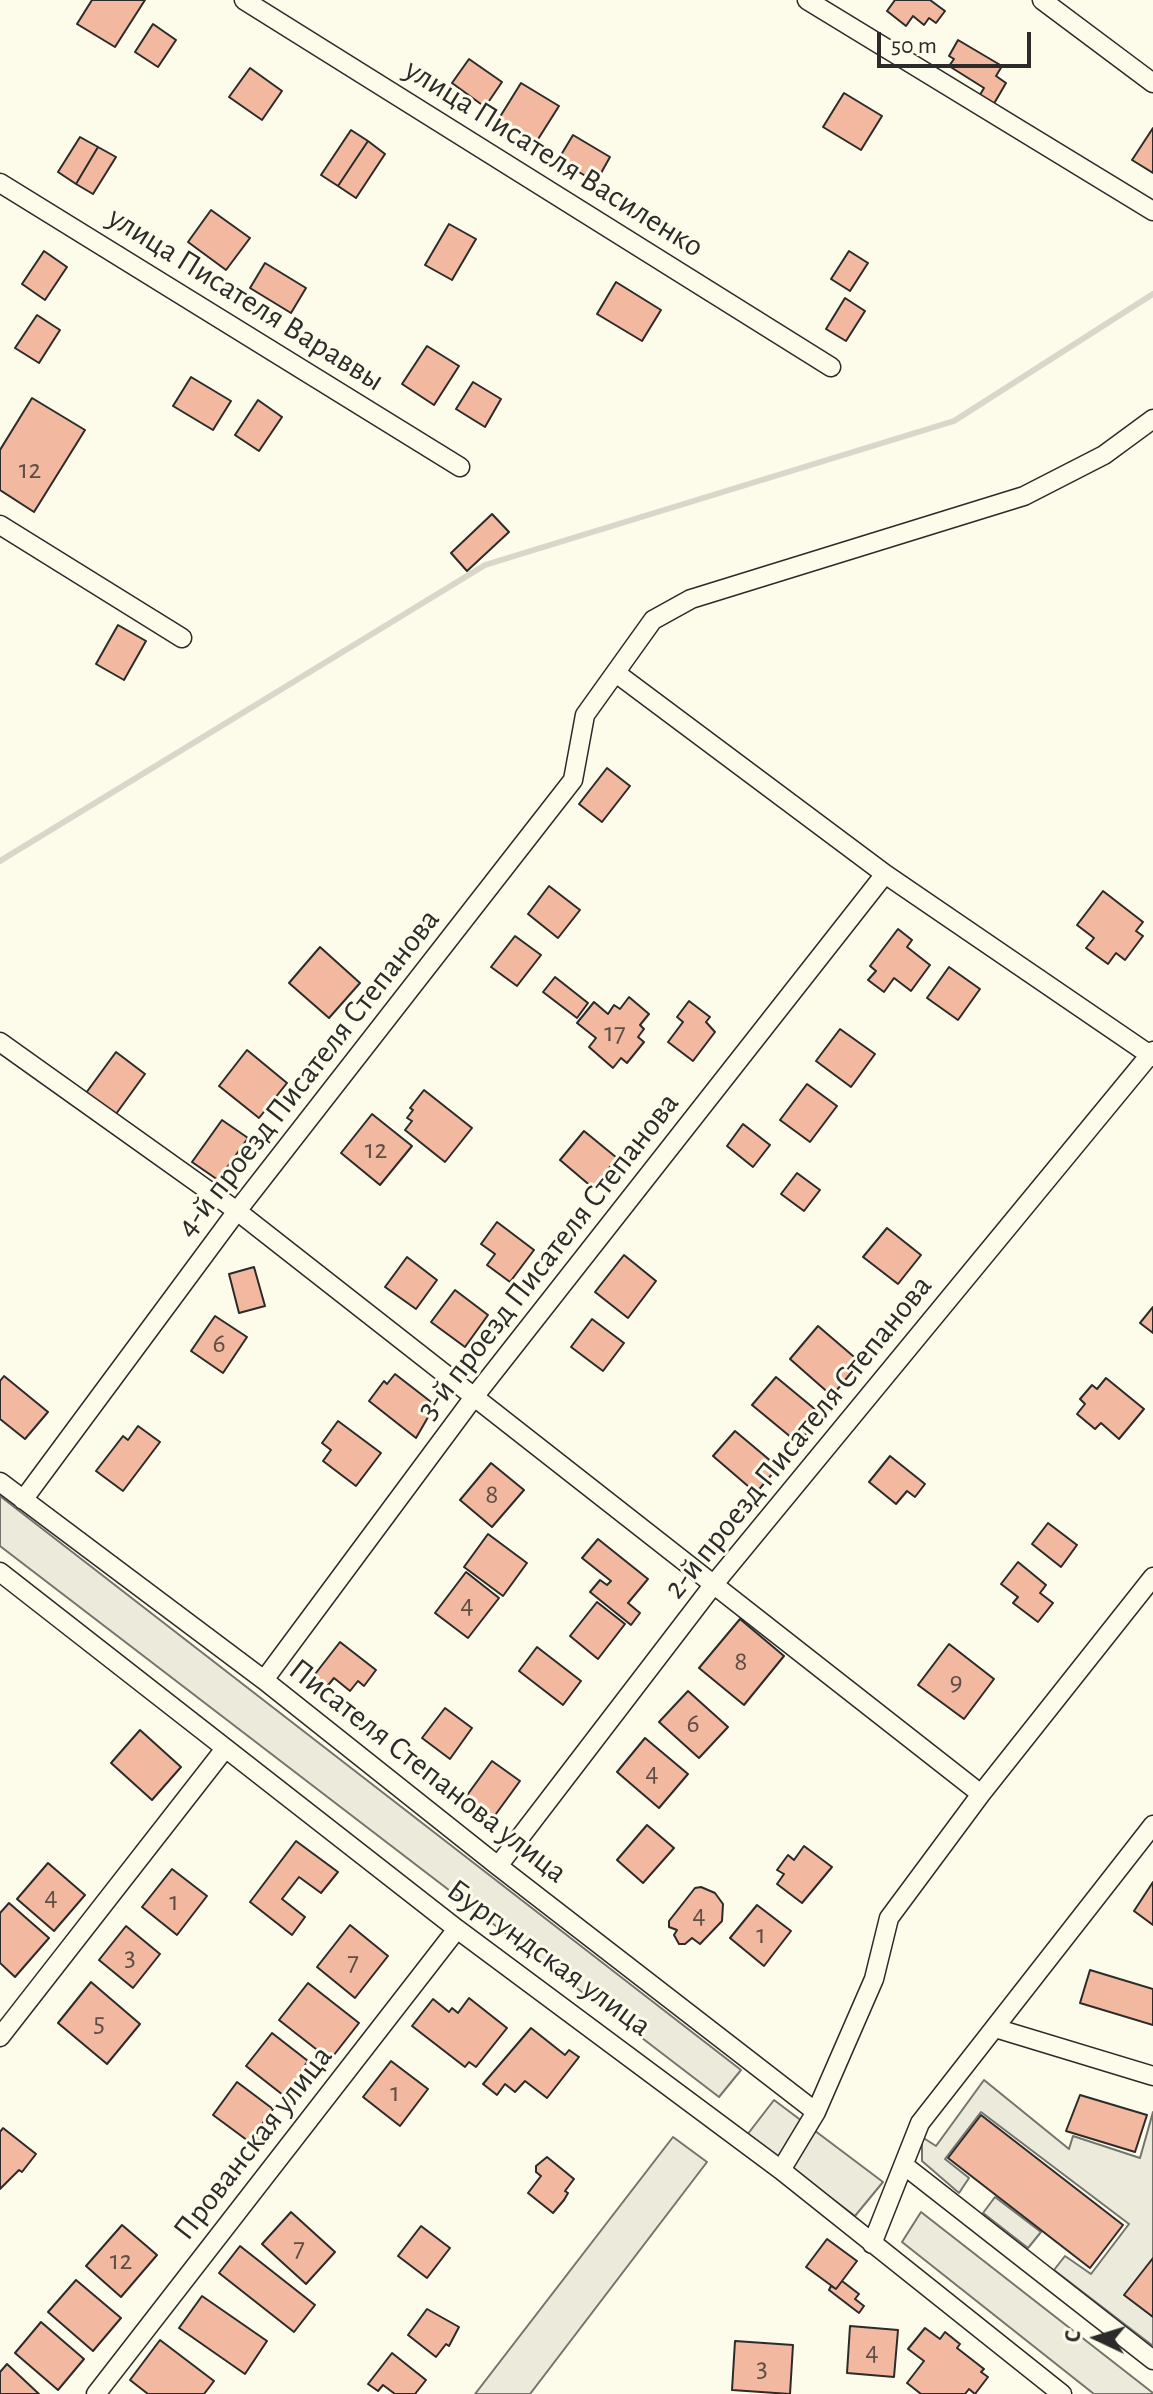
<!DOCTYPE html>
<meta charset="utf-8">
<style>
body{margin:0}
#map{position:relative;width:1153px;height:2394px;overflow:hidden;background:#fdfbea;font-family:"Alegreya Sans",sans-serif}
canvas{display:block}
.north{position:absolute;left:1057px;top:2298px;width:80px;height:80px;-webkit-text-stroke:6px #fdfbea;paint-order:stroke;rotate:274deg;font-size:22px;font-weight:700;line-height:32px;text-align:center;color:#2b2b2b}
.north::after{content:'';display:block;margin:auto;width:28px;height:36px;background:#2b2b2b;clip-path:polygon(50% 0,100% 100%,50% 72%,0 100%)}
.scale{position:absolute;left:877px;top:32px;width:154px;height:36px;box-sizing:border-box;border:4px solid #2b2b2b;border-top:0;padding-left:10px;font-size:24px;line-height:28px;white-space:nowrap;color:#2b2b2b;-webkit-text-stroke:6px #fdfbea;paint-order:stroke}
</style>
<div id="map">
<canvas width="1153" height="2394"></canvas>
<div class="north">С</div>
<div class="scale">50 m</div>
</div>
<script>
const ctx = document.querySelector('canvas').getContext('2d');
ctx.lineJoin = 'round';
function paint(path, color) { ctx.fillStyle = color; ctx.fill(path, 'evenodd'); }
function stroke(path, color, width, dash) { ctx.strokeStyle = color; ctx.lineWidth = width; ctx.lineCap = dash ? 'butt' : 'round'; ctx.setLineDash(dash || []); ctx.stroke(path); }
function drawText(font, color, halo, rows, align = 'center') {
  ctx.font = font + ' "Alegreya Sans",sans-serif'; ctx.lineWidth = 6; ctx.setLineDash([]); ctx.textBaseline = 'middle'; ctx.strokeStyle = halo; ctx.fillStyle = color; for (const [text, x, y, turn = 0] of rows) {
    ctx.save(); ctx.translate(x, y); ctx.rotate((+turn || 0) * Math.PI / 180); ctx.textAlign = isNaN(turn) ? turn : align; if (halo) ctx.strokeText(text, 0, 0); ctx.fillText(text, 0, 0); ctx.restore();
  }
}
const green = new Path2D(`
 M0 1496 741 2070 719 2097 0 1546Z
 M984 2080 1069 2149 1073 2136 1140 2158 1153 2112V2346L1054 2270 1065 2256 1091 2274 1129 2224 981 2112 945 2159 969 2178 959 2193 922 2161V2137L936 2146Z
 M774 2100 883 2182 855 2216 747 2135Z
 M673 2137 707 2162 530 2394H475Z
 M995 2197 1041 2232 1028 2248 983 2213Z
 M921 2212 1153 2393V2394H1094L902 2242Z`);
const stream = new Path2D(`
 M0 861 485 565 954 421 1153 294`);
const building = new Path2D(`
 M92 0H145L115 47 77 24Z
 M895 0H930L945 11 936 23 929 18 924 25 913 16 906 26 887 11Z
 M153 24 176 40 158 67 135 52Z
 M958 40 1002 66 996 76 1006 83 992 107 978 98 984 88 949 66 954 59 949 56Z
 M469 59 502 82 485 107 452 83Z
 M250 68 282 91 262 120 229 97Z
 M521 83 559 106 535 144 498 120Z
 M844 93 882 116 861 150 823 127Z
 M1153 128V173L1132 160Z
 M351 130 368 141 338 186 321 175Z
 M573 135 610 157 596 182 558 160Z
 M80 137 98 147 76 184 58 172Z
 M368 141 385 154 356 198 338 186Z
 M98 147 116 157 93 194 76 184Z
 M211 210 250 238 226 270 188 242Z
 M449 224 476 239 452 280 425 265Z
 M44 251 67 267 45 300 22 284Z
 M849 251 868 263 850 291 831 279Z
 M265 263 306 288 291 313 250 288Z
 M616 282 661 310 642 341 597 314Z
 M845 298 865 311 846 341 826 329Z
 M37 315 60 330 39 363 15 348Z
 M427 346 459 366 434 405 402 384Z
 M191 377 231 401 213 430 173 406Z
 M473 382 501 399 485 427 456 409Z
 M32 398 85 430 34 512 0 490V450Z
 M258 400 282 417 259 451 235 435Z
 M492 514 509 532 467 571 451 553Z
 M118 625 146 641 124 680 96 664Z
 M607 768 630 786 602 822 579 804Z
 M549 886 580 910 558 938 528 914Z
 M1103 891 1143 922 1136 931 1143 936 1125 960 1116 953 1108 964 1086 948 1094 938 1077 925Z
 M898 929 912 940 907 947 930 965 911 991 894 978 884 992 868 980 876 971 870 966Z
 M515 936 541 955 517 986 491 967Z
 M320 947 360 983 329 1018 289 983Z
 M949 967 980 989 958 1020 927 998Z
 M555 977 588 1003 577 1018 543 992Z
 M629 997 649 1014 640 1025 644 1029 638 1037 644 1042 627 1063 621 1058 613 1068 589 1047 596 1038 577 1023 594 1002 608 1014 614 1005 620 1009Z
 M689 1001 710 1017 706 1022 715 1032 693 1061 668 1042 683 1022 677 1017Z
 M840 1029 875 1054 851 1087 816 1061Z
 M247 1050 287 1083 259 1118 219 1086Z
 M116 1052 145 1074 116 1114 86 1093Z
 M807 1084 837 1106 810 1142 780 1120Z
 M424 1090 472 1128 445 1162 405 1130 412 1121 407 1118 413 1110 410 1108Z
 M372 1114 412 1146 380 1185 341 1153Z
 M222 1120 248 1138 218 1180 192 1162Z
 M743 1124 770 1145 753 1167 727 1146Z
 M584 1131 617 1158 593 1188 560 1160Z
 M797 1173 820 1190 804 1211 781 1194Z
 M497 1222 534 1250 510 1282 487 1265 495 1254 481 1244Z
 M887 1228 921 1255 898 1284 863 1257Z
 M624 1255 656 1281 628 1318 595 1292Z
 M407 1257 437 1280 416 1309 385 1287Z
 M254 1267 265 1306 239 1313 229 1274Z
 M455 1290 488 1315 465 1347 431 1322Z
 M1153 1307V1333L1140 1323Z
 M215 1316 247 1337 223 1373 191 1351Z
 M592 1319 624 1343 603 1371 571 1347Z
 M818 1326 860 1362 832 1396 790 1359Z
 M395 1374 435 1405 416 1438 369 1401 384 1381 387 1384Z
 M4 1376 48 1412 25 1439 0 1419V1381Z
 M776 1377 822 1415 798 1443 752 1405Z
 M1106 1378 1144 1409 1119 1439 1101 1423 1095 1429 1077 1414 1085 1404 1080 1399 1092 1385 1097 1389Z
 M338 1421 381 1453 356 1486 323 1461 331 1450 322 1443Z
 M138 1426 160 1442 123 1491 96 1471 123 1436 128 1440Z
 M735 1431 778 1467 756 1493 713 1456Z
 M890 1456 925 1484 915 1497 907 1491 896 1504 869 1482Z
 M491 1463 524 1490 492 1527 460 1500Z
 M1048 1523 1077 1545 1061 1567 1032 1544Z
 M488 1534 527 1563 503 1596 464 1567Z
 M598 1539 648 1579 628 1603 640 1613 631 1625 590 1592 600 1580 607 1585 611 1581 582 1558Z
 M1018 1562 1046 1585 1040 1593 1053 1603 1038 1622 1013 1603 1018 1597 1001 1584Z
 M466 1572 499 1598 468 1638 435 1613Z
 M597 1602 625 1624 598 1659 570 1636Z
 M740 1619 784 1656 744 1705 699 1668Z
 M340 1642 376 1670 364 1686 358 1681 350 1691 334 1678 325 1689 312 1678Z
 M949 1644 994 1679 964 1719 918 1685Z
 M537 1647 581 1681 563 1705 519 1671Z
 M688 1691 728 1727 699 1758 659 1722Z
 M445 1708 472 1728 450 1759 422 1738Z
 M140 1730 181 1767 152 1800 111 1763Z
 M645 1738 688 1774 659 1808 617 1772Z
 M492 1761 520 1781 493 1818 465 1798Z
 M647 1825 674 1848 643 1883 617 1860Z
 M296 1841 338 1872 321 1893 299 1877 282 1899 305 1917 292 1935 250 1902Z
 M804 1846 832 1867 802 1903 777 1884 784 1874 777 1870 788 1855 794 1860Z
 M48 1863 85 1895 54 1931 17 1899Z
 M172 1869 207 1896 177 1935 142 1907Z
 M1153 1882V1925L1134 1911Z
 M701 1887 715 1893 723 1904 722 1921 700 1944 692 1938 685 1944H679L674 1935 677 1930 669 1927V1921L695 1888Z
 M9 1903 49 1938 15 1977 0 1963V1913Z
 M757 1905 791 1931 764 1966 730 1938Z
 M350 1925 388 1956 355 1998 317 1967Z
 M126 1926 160 1954 133 1988 99 1960Z
 M1090 1970 1153 1989V2025L1080 2003Z
 M91 1982 140 2024 107 2064 58 2023Z
 M308 1983 359 2023 330 2060 279 2020Z
 M469 1998 507 2028 476 2067 469 2062 465 2067 412 2026 433 1999 449 2012 452 2008 458 2013Z
 M531 2028 565 2055 569 2050 579 2057 547 2098 525 2081 515 2092 505 2084 497 2095 483 2084Z
 M272 2033 308 2061 300 2072 306 2077 288 2099 246 2066Z
 M391 2061 428 2089 400 2126 363 2097Z
 M237 2082 273 2109 262 2124 268 2129 255 2146 213 2115Z
 M1080 2095 1147 2115 1135 2152 1066 2131Z
 M981 2115 1123 2225 1090 2268 948 2158Z
 M3 2128 36 2154 22 2172 19 2170 0 2189V2132Z
 M547 2157 574 2179 565 2191 568 2193 564 2200 553 2213 528 2193 541 2176 536 2172V2166Z
 M291 2212 335 2252 306 2284 262 2244Z
 M122 2225 157 2255 121 2297 86 2266Z
 M421 2226 450 2248 427 2278 398 2256Z
 M827 2239 857 2261 836 2289 806 2267Z
 M240 2246 315 2305 294 2332 219 2273Z
 M1153 2258V2317L1124 2295Z
 M76 2280 121 2318 93 2351 48 2312Z
 M842 2281 859 2294 855 2299 864 2306 859 2313 829 2290 831 2286 836 2289Z
 M202 2296 267 2341 245 2374 179 2328Z
 M427 2309 459 2327 449 2346 446 2344 436 2357 408 2335Z
 M41 2322 84 2359 58 2390 15 2353Z
 M850 2326 898 2330 894 2377 847 2373Z
 M925 2328 940 2339 945 2332 960 2344 957 2348 984 2369 981 2372 988 2377 975 2394 969 2389 965 2394H921L907 2383 924 2361 908 2349Z
 M160 2340 214 2381 204 2394H148L130 2380Z
 M735 2341 793 2345 790 2394 732 2390Z
 M392 2353 426 2380 415 2394H395L383 2385 378 2391 368 2384Z
 M7 2364 39 2394H0V2372Z`);
const minor = new Path2D(`
 M244 0 831 367
 M807 0 1153 211
 M1042 0 1153 83
 M0 183 460 467
 M0 525 182 638
 M616 673 885 874 1153 1057
 M0 1042 237 1211 981 1794
 M0 1482 264 1680 498 1866 816 2112
 M23 1500 237 1211 573 780 585 715 653 620 691 599 1024 496 1104 455 1153 419
 M0 1572 457 1929 781 2170 1062 2394
 M264 1680 474 1397 885 874
 M498 1866 714 1584 1153 1051
 M995 2028 1153 2076
 M0 2037 224 1750
 M905 2166 1153 2360
 M781 2170 816 2112 874 1979 889 1918 981 1794 1153 1577
 M872 2244 920 2123 1153 1825
 M96 2394 457 1929`);
const numberNames = [
 ["12",30,470],
 ["17",615,1033],
 ["12",376,1150],
 ["6",219,1344],
 ["8",492,1495],
 ["4",467,1605],
 ["8",741,1662],
 ["9",956,1682],
 ["6",693,1724],
 ["4",652,1773],
 ["4",51,1897],
 ["1",174,1902],
 ["4",699,1915],
 ["1",761,1935],
 ["3",130,1957],
 ["7",353,1962],
 ["5",99,2023],
 ["1",395,2093],
 ["7",299,2248],
 ["12",121,2261],
 ["4",872,2352],
 ["3",762,2368]
];
const streetNames = [
 ["улица Писателя Василенко",554,158,32],
 ["улица Писателя Вараввы",246,299,32],
 ["4-й проезд Писателя Степанова",308,1073,-52],
 ["3-й проезд Писателя Степанова",548,1256,-52],
 ["2-й проезд Писателя Степанова",798,1437,-51],
 ["Писателя Степанова улица",428,1771,38],
 ["Бургундская улица",549,1958,36],
 ["Прованская улица",253,2143,-52]
];
paint(green, '#ecebdb');
stroke(green, '#74746e', 2);
stroke(stream, '#d8d7c9', 6);
paint(building, '#f2b8a0');
stroke(building, '#2b2b2b', 2);
stroke(minor, '#2b2b2b', 21);
stroke(minor, '#fdfbea', 18);
drawText('28px', '#5d4e48', null, numberNames);
drawText('32px', '#2b2b2b', '#fdfbea', streetNames);
</script>
